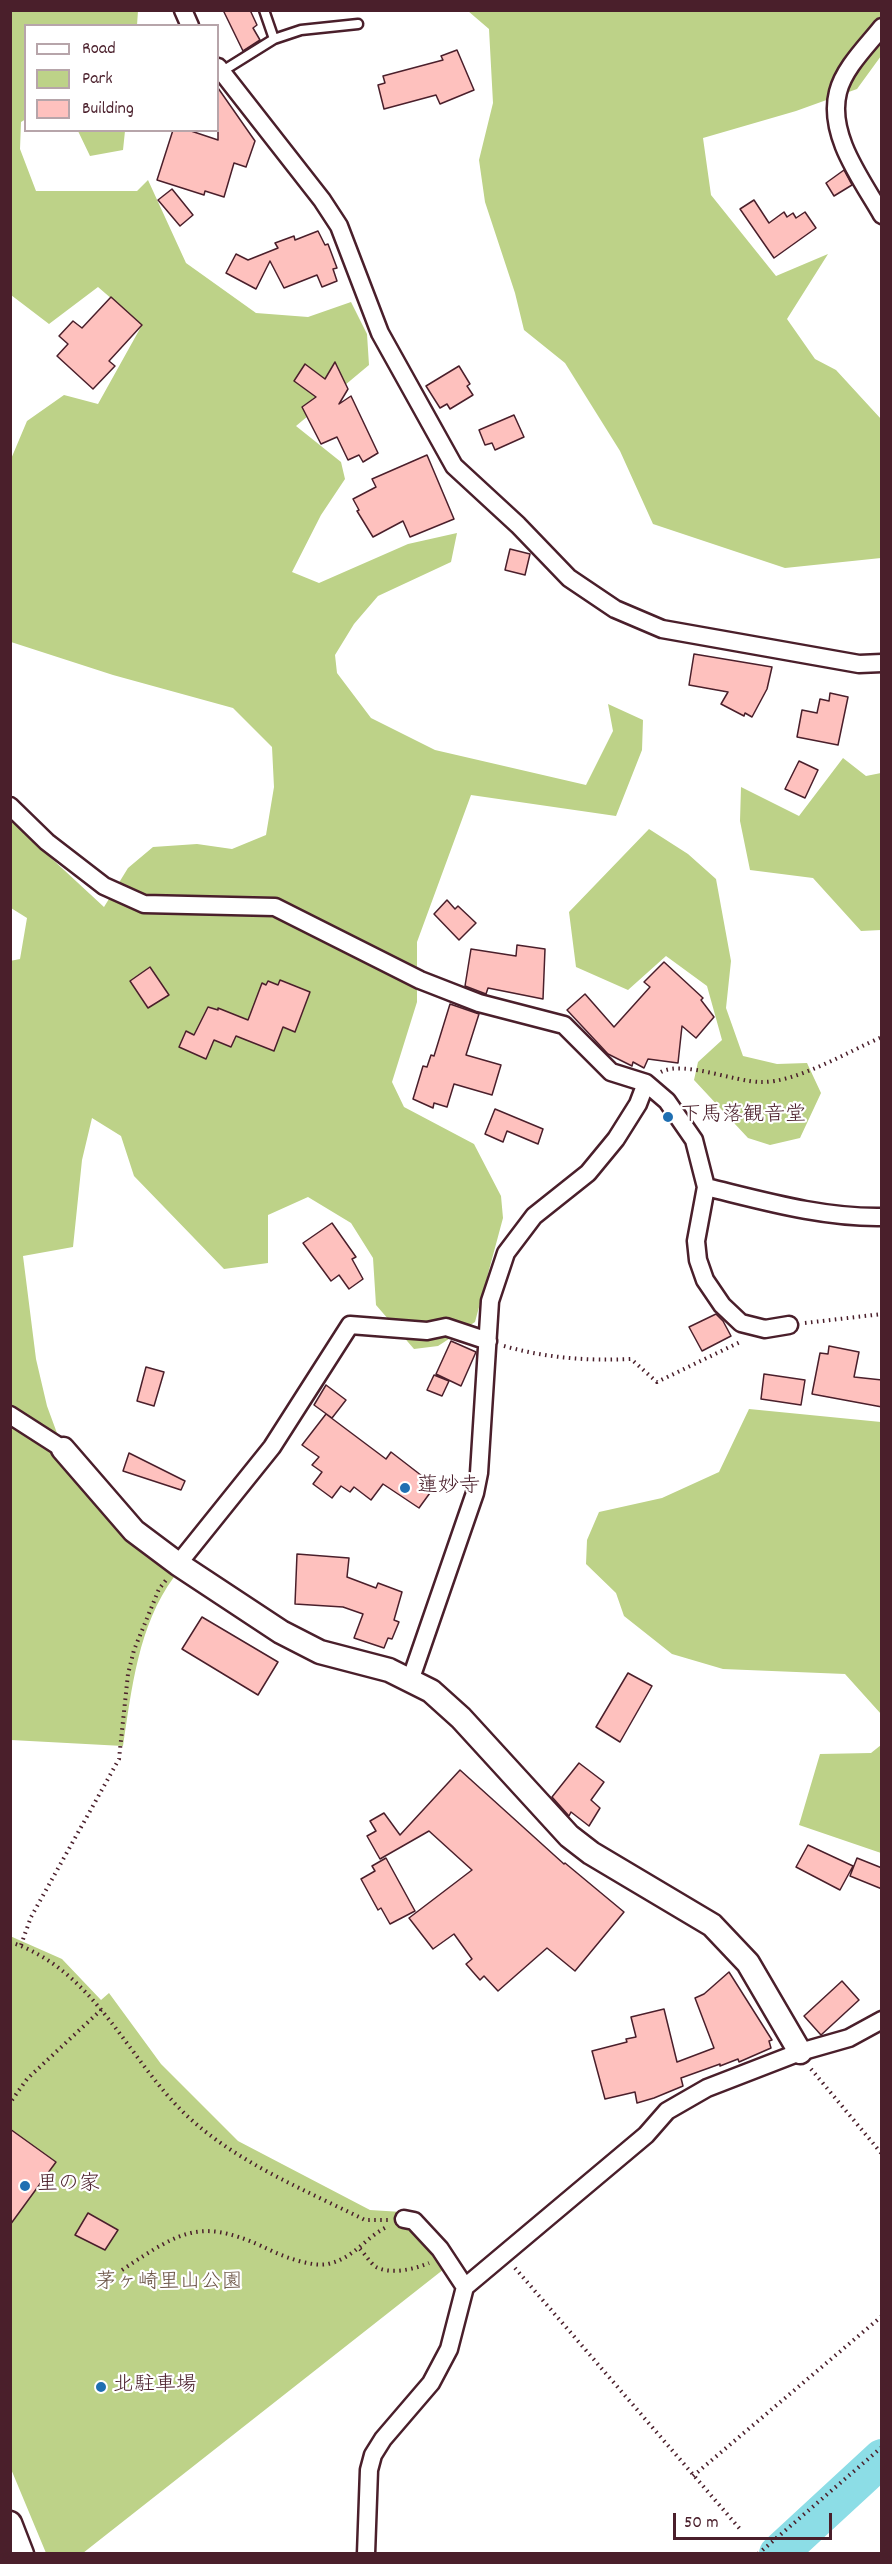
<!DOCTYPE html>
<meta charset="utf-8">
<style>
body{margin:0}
#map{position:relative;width:892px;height:2564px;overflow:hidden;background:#fff;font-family:Dekko,sans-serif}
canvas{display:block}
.frame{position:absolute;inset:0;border:12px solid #4a1f2b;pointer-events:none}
.legend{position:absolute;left:24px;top:24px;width:195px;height:108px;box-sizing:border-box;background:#fff;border:2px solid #b7a5aa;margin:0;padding:8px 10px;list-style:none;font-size:18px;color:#4a1f2b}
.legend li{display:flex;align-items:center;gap:12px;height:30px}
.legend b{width:30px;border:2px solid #b7a5aa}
.scale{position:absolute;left:673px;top:2513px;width:159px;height:27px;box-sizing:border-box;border:3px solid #4a1f2b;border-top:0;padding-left:8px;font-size:18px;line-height:21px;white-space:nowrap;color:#4a1f2b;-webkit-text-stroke:4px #fff;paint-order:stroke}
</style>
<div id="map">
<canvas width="892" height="2564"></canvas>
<div class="frame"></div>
<ul class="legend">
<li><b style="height:8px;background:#fff"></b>Road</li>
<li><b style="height:16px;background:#bdd288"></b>Park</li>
<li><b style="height:16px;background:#fec1be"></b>Building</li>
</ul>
<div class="scale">50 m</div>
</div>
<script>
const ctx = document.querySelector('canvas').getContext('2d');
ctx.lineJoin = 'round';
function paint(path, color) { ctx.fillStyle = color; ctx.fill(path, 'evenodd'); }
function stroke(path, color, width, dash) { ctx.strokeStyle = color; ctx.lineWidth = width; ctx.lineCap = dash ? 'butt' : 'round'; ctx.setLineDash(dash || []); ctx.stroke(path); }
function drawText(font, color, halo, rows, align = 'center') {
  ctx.font = font + ' Dekko,"Klee One",sans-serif'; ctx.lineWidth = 4.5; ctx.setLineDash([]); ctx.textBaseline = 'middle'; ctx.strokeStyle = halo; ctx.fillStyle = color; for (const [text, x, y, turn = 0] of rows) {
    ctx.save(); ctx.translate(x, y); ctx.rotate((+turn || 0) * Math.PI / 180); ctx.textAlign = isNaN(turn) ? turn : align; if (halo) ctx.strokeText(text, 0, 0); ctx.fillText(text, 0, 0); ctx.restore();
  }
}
const green = new Path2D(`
 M11 11H138L137 25 26 26V119L21 122 20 149 36 191H137L148 180 186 263 256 313 308 317 351 302 367 334 369 365 296 426 341 462 345 479 321 515 292 572 319 583 408 544 457 533 451 562 378 596 354 624 335 655 337 673 371 718 435 750 586 785 613 731 608 704 643 720 642 750 616 816 471 795 417 942V1002L392 1082 404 1107 474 1144 501 1196 503 1218 475 1322 438 1346 414 1349 376 1305 373 1258 351 1223 308 1197 268 1215V1263L224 1269 134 1176 121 1136 92 1118 82 1160 73 1247 23 1256 36 1359 47 1406 72 1474 145 1552 174 1577C138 1626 132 1688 123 1746L11 1740 10 961 20 959 27 918 11 908 10 820 104 907 128 868 153 847 197 844 232 849 266 835 274 787 272 747 233 708 113 675 11 642V459L27 421 64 395 98 404 142 325 98 287 49 324 11 295Z
 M468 11H881V56L857 89 796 111 703 138 711 195 776 276 828 254 787 319 815 359 836 370 881 419V558L785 568 653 524 620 451 565 363 524 330 515 293 485 202 479 160 493 103 489 29Z
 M78 131H125L123 150 90 156Z
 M843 758 866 776 881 773V930L861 931 813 878 750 870 740 821 741 787 799 816Z
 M649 829 688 854 716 879 731 961 726 1008 743 1056 777 1064 807 1063 821 1093 800 1138 770 1145 748 1138 694 1080 698 1062 722 1040 707 986 666 956 628 990 576 967 569 912Z
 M749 1409 881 1422V1714L845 1674 723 1669 672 1654 624 1616 616 1593 586 1564 587 1540 599 1512 662 1498 719 1472Z
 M881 1745V1853L799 1825 820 1754 871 1753Z
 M10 1936 62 1959 101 2000 109 1993 161 2064 238 2141 370 2210 418 2213 458 2258 83 2553H46L11 2469Z`);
const river = new Path2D(`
 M778 2554 882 2458`);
const building = new Path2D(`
 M223 10H250L257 25 253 28 260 40 243 51Z
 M457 50 474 90 440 104 436 95 384 109 378 85 385 83 383 76 443 60 441 56Z
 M218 88 255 141 246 167 234 163 224 197 205 191 204 195 157 180 173 130H188L218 140Z
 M844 170 852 185 834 196 826 183Z
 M172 189 193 215 180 226 158 200Z
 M754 200 769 223 784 212 787 217 793 213 796 218 805 212 816 228 774 258 740 209Z
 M318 231 325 245 328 244 337 268 333 269 337 281 322 287 317 275 284 288 270 261 256 289 226 273 236 254 248 260 278 248 275 243 294 236 295 240Z
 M111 297 142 325 109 361 115 366 93 389 57 356 68 344 59 336 73 321 82 328Z
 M335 362 348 389 339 404 351 396 378 453 363 462 359 455 348 460 337 437 321 444 302 407 316 397 294 381 305 364 325 379Z
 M459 366 470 384 467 386 473 395 450 409 447 404 440 408 426 386Z
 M514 415 524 437 495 450 492 443 485 445 479 430Z
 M427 455 454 519 410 537 403 521 373 537 357 511 359 510 353 499 376 487 372 479Z
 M510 549 530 554 525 575 505 570Z
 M694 654 772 667 767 689 752 717 745 713 744 716 721 704 728 692 689 685Z
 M830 693 848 697 838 745 797 737 802 710 817 713 820 699 829 701Z
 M799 761 818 770 805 798 785 789Z
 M447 900 455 909 458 906 476 923 459 940 434 914Z
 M517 945 545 949 543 999 488 988 486 994 465 986 471 949 516 956Z
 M664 962 703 998 701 1000 714 1017 696 1038 682 1026 678 1063 648 1059 644 1068 633 1062 632 1066 608 1054 567 1010 585 994 614 1027 650 987 644 982Z
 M150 967 169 995 148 1008 130 981Z
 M280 980 310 992 295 1032 283 1027 274 1051 236 1036 231 1047 214 1040 206 1059 179 1047 186 1031 194 1035 208 1007 218 1010V1008L248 1020 262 983 266 985 268 981 278 985Z
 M450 1004 479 1014 466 1055 501 1065 492 1095 454 1084 447 1107 434 1103 433 1108 413 1099 423 1066 427 1067 431 1055 434 1056Z
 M495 1109 543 1129 538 1144 507 1131 503 1142 485 1134Z
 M332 1223 356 1257 352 1259 363 1279 349 1289 339 1275 331 1281 303 1243Z
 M716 1314 723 1321 731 1336 702 1351 689 1327Z
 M451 1341 476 1352 461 1386 436 1374Z
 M829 1346 859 1352 854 1377 882 1380V1407L812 1394 820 1353 828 1354Z
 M146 1367 164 1372 154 1406 137 1401Z
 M764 1374 805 1380 801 1405 761 1399Z
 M434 1375 449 1381 442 1396 427 1390Z
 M326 1385 346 1400 332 1418 314 1405Z
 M326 1414 386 1459 391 1452 435 1486 419 1508 383 1484 371 1500 354 1487 350 1492 341 1486 332 1498 313 1484 322 1472 312 1465 319 1457 302 1445Z
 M129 1453 185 1481 181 1490 123 1471Z
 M297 1554 349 1558 347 1577 376 1588 378 1583 402 1592 394 1620 399 1622 392 1639 388 1638 384 1648 354 1638 363 1614 343 1607 295 1604Z
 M202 1617 278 1662 258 1695 182 1649Z
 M628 1673 652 1686 620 1742 596 1727Z
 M579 1763 604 1782 591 1800 600 1808 589 1826 571 1812 569 1816 552 1797Z
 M460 1770 564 1864 565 1863 624 1912 575 1971 547 1948 498 1991 484 1976 480 1980 466 1964 472 1959 454 1934 433 1949 409 1918 472 1870 429 1831 380 1859 367 1836 376 1831 370 1821 384 1813 400 1835Z
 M808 1845 853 1866 840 1890 796 1867Z
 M386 1858 415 1911 390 1924 381 1908 378 1910 361 1879 375 1871 372 1866Z
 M857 1858 882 1868V1889L850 1876Z
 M729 1972 772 2040 769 2041 771 2048 739 2062 738 2059 720 2066V2064L681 2078 683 2086 654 2098 637 2103 635 2092 605 2099 592 2051 627 2042 626 2039 636 2037 631 2017 664 2009 677 2062 714 2048 695 1998 704 1994Z
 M842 1981 859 2000 821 2035 804 2016Z
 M10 2129 56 2162 10 2225Z
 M88 2213 118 2230 105 2250 75 2235Z`);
const path = new Path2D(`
 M661 1072C683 1060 735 1082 761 1082 796 1083 849 1051 882 1037
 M805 1323 882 1314
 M504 1346C547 1358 586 1361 631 1359L657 1382 740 1342
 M10 1942C93 1969 126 2056 184 2113 235 2162 303 2189 365 2220H388
 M21 1945 31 1917 119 1759 128 1674 134 1650 159 1589 166 1580
 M811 2069 882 2154
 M12 2100 27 2079 102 2009
 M360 2249C365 2254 371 2264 376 2267 391 2275 415 2269 429 2263
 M515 2268 740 2529
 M122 2270C185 2228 203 2217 274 2252 288 2258 312 2267 328 2264 355 2258 366 2236 389 2226
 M693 2476 882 2316
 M758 2554 882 2447`);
const lane = new Path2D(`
 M264 10 274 39
 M221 72 274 39 301 30 358 24`);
const street = new Path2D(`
 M183 10 190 26
 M882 27C867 46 844 68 838 92 827 135 862 180 882 215
 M218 67 322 200 339 226 380 333 454 466 518 525 569 578 615 609 662 629 859 664 882 663
 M10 806 47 842 104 886 144 904 275 907 420 980 479 1003 564 1025 611 1072 646 1083 667 1101 694 1140 706 1187 696 1241 698 1260 705 1280 722 1305 741 1323 765 1329 789 1325
 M706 1187C764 1201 822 1218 882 1217
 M10 1415 63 1449
 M178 1564 272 1447 350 1325 427 1331 446 1327 488 1341
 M410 1681 475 1493 479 1473 490 1301 506 1253 534 1216 588 1173 616 1139 638 1104 646 1083
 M404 2219 414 2221 440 2249 465 2287
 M366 2554 369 2470 373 2455 383 2439 431 2383 449 2349 465 2287 646 2135 667 2111 707 2088 800 2052 849 2038 882 2020`);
const secondary = new Path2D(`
 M63 1449 134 1531 178 1564 281 1632 320 1652 389 1670 431 1691 461 1718 569 1836 591 1853 712 1925 748 1963 800 2052
 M10 2523 22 2554`);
const markers = [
 [668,1117,6,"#1f6fb2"],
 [405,1488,6,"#1f6fb2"],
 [25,2186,6,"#1f6fb2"],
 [101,2387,6,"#1f6fb2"]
];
const poiNames = [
 ["下馬落観音堂",680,1117],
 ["蓮妙寺",417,1488],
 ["里の家",37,2186],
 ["北駐車場",113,2387]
];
const parkNames = [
 ["茅ヶ崎里山公園",169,2284]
];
paint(green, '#bdd288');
stroke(river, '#8cdde6', 38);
paint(building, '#fec1be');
stroke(building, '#4a1f2b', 1.5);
stroke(lane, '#4a1f2b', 13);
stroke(street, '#4a1f2b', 21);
stroke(secondary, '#4a1f2b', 27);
stroke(path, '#4a1f2b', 4, [1.5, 4.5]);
stroke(lane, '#fff', 8);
stroke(street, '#fff', 16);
stroke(secondary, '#fff', 22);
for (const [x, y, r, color] of markers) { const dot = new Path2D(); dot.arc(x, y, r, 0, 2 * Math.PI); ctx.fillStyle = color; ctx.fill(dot); stroke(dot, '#fff', 2); }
drawText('21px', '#4a1f2b', '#fff', poiNames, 'left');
drawText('21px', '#6c5547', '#fff', parkNames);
</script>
